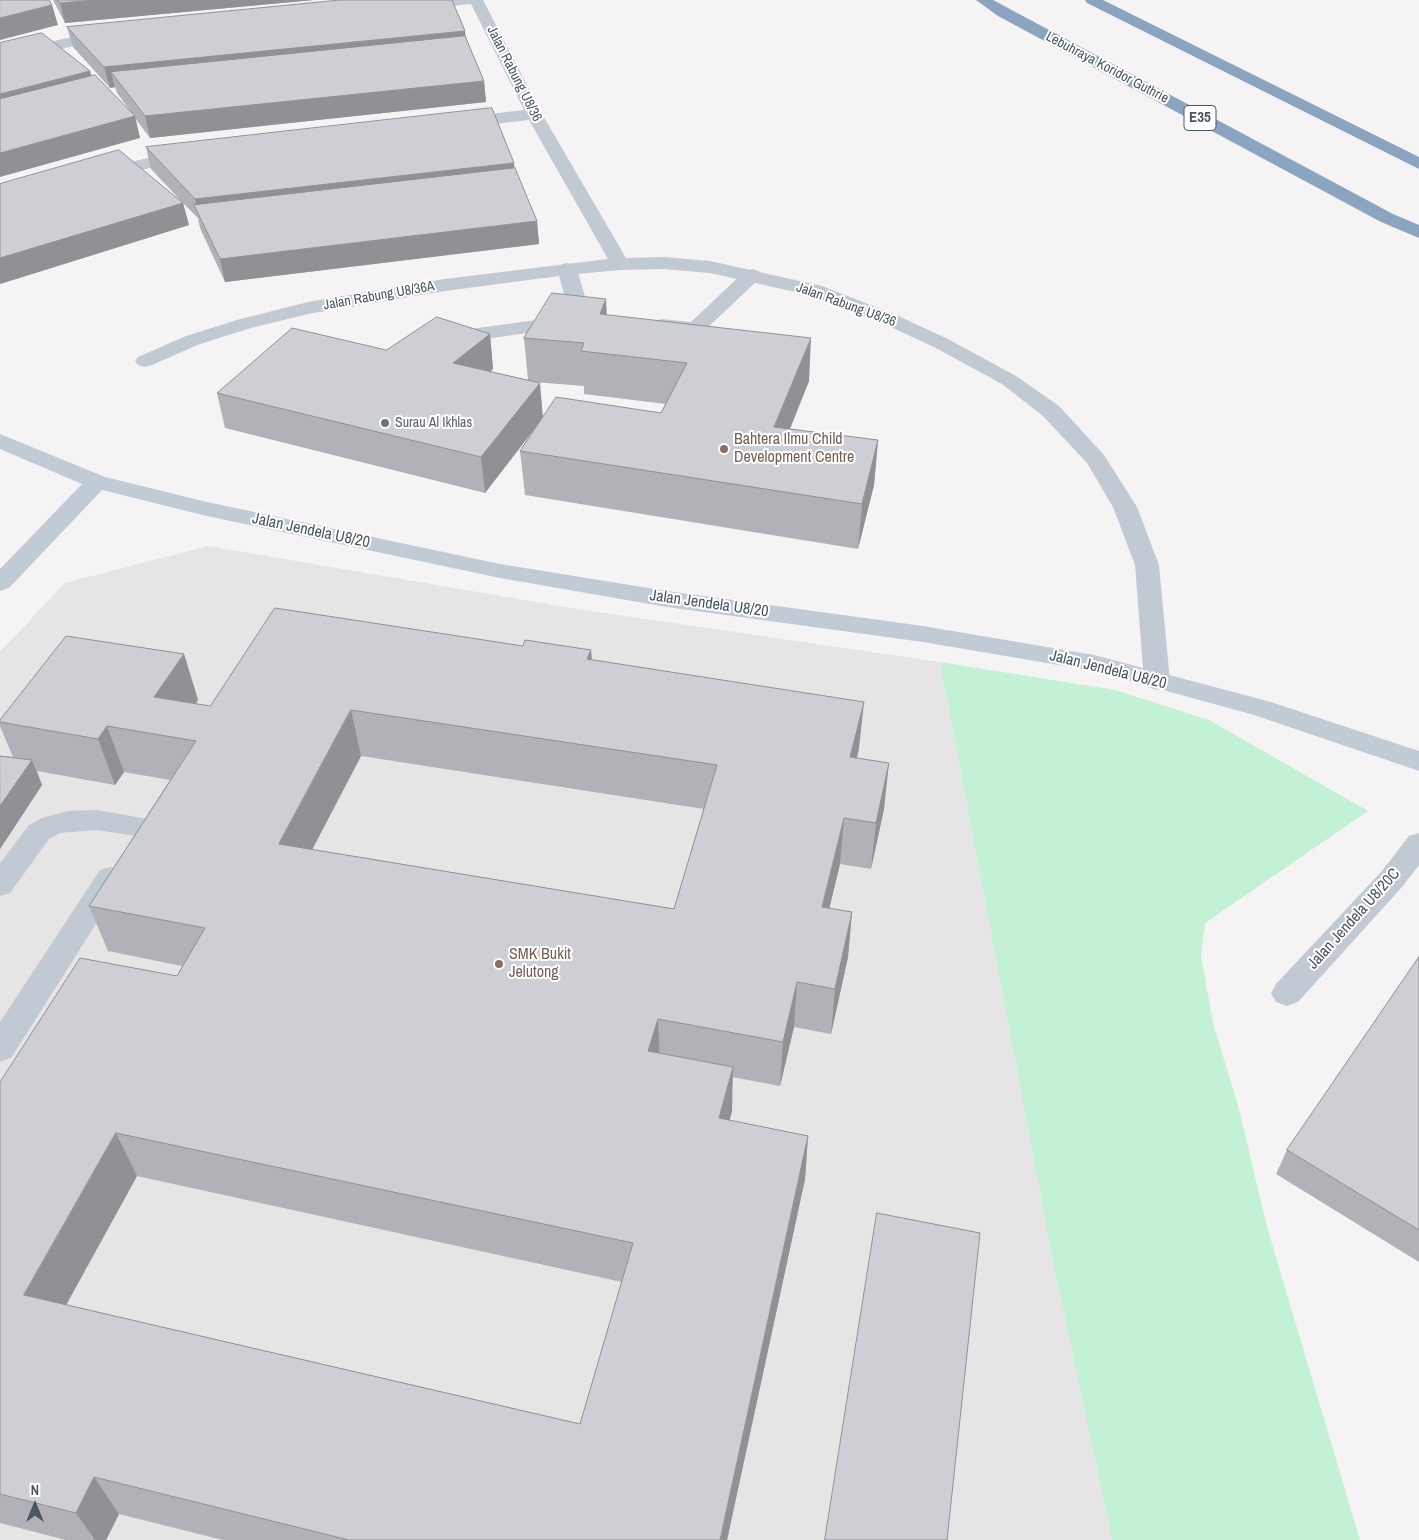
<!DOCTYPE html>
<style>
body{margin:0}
#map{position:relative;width:1419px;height:1540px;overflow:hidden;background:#f5f3f3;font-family:"Archivo Narrow",sans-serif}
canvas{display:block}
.north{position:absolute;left:10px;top:1480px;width:50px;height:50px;-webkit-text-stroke:4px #fff;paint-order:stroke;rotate:0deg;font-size:14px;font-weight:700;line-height:20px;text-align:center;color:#4a5661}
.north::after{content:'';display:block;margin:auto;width:18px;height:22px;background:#4a5661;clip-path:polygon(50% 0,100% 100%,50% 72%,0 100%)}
</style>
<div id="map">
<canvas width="1419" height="1540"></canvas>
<div class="north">N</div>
</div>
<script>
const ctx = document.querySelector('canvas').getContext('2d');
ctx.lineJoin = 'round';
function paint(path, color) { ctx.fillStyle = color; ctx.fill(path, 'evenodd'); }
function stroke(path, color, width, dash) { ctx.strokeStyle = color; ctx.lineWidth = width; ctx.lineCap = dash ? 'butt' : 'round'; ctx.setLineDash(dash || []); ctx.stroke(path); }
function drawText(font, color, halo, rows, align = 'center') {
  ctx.font = font + ' "Archivo Narrow",sans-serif'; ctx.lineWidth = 4; ctx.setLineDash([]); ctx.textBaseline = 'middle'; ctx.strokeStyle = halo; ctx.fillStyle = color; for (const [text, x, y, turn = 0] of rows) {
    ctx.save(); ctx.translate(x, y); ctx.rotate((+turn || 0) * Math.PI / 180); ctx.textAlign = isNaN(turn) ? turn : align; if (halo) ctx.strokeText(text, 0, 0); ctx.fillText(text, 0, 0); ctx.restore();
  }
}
const education = new Path2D(`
 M208 546 577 609 940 662 1054 1267 1112 1540H0V652L65 583Z`);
const green = new Path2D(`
 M940 662 1115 690 1209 720 1368 811 1205 923 1201 956 1213 1023 1239 1109 1267 1227 1360 1540H1112L1054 1267Z`);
const lane = new Path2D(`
 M567 263 574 265 577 269 588 307 583 320 563 328 449 344 442 342 439 338 442 334 449 332 558 317 567 313 568 307 557 269 560 265Z
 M752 269 759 271 762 275 759 279 703 332C689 336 669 333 655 329L652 325 655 321 662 319 691 322 745 271Z
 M97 810 153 820 157 827 153 834 143 837 97 830 60 833 49 839 10 893 0 896V863L29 825 42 818 68 811Z
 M110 867 120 870 125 878 120 886 11 1058 0 1062V1022L100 870Z`);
const street = new Path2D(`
 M422 0H483L542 114 626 258 664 257 710 261 822 286 896 315 948 339 1016 376 1059 406 1104 455 1137 507 1159 565 1170 681 1166 687 1157 690 1148 687 1144 681 1135 565 1113 507 1087 463 1043 416 1002 384 934 347 882 323 809 295 710 273 664 269 620 270 567 275 445 291 308 314 251 328 200 344 152 365 145 367 138 365 135 361 138 357 186 336 237 320 308 302 445 279 608 259 529 120 458 128 452 127 450 123 452 119 458 118 524 110 471 4 415 9 410 8 408 5 410 2Z
 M108 29 113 31 116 34 113 37 0 63V53Z
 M185 149 191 150 194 154 191 158 100 180 94 179 91 175 94 171Z
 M1419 833V865L1402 887 1298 1002 1287 1006 1276 1002 1271 993 1276 984 1382 871 1409 836Z`);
const secondary = new Path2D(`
 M0 434 105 477 207 502 500 564 667 591 923 626 1094 655 1271 702 1419 751V771L1254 715 1094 671 923 642 667 607 500 578 207 516 102 490 9 588 0 591V569L82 484 0 449Z`);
const highway = new Path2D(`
 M976 0H993L1393 214 1419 225V238L1381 222 998 16Z
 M1085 0H1103L1419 157V169L1087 3Z`);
const wall = new Path2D(`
 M53 0H314L65 23Z
 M67 27 465 31V36L484 81 486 102 150 138 135 118 140 138 91 76 131 112 117 93 115 87 110 88 73 47Z
 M146 147 514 163V168L537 221 539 244 225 282 200 228 198 218 183 203 189 225 0 284V184L182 202 151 169Z
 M606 299V315L809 381 790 429 878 440 874 485 858 549 525 495 520 451 541 420 485 493 225 428 217 393 386 350 490 334 493 369 490 372 528 380 524 338ZM534 382 584 386V394L666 404 661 413 543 418Z
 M523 646 591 650 592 660 859 748 857 758 884 809 871 869 840 864 829 908 852 912 848 957 831 1034 794 1027 780 1086 732 1077V1111L729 1120 808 1136 805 1179 727 1540H223L119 1514 106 1540H66L0 1523V1082L177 976 182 966 108 951 89 906 170 780 124 772 115 785 37 771 42 785 0 849V756L13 757 0 726V720L184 654 198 700 195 704 210 706ZM361 756 704 809 674 909 312 850ZM137 1176 622 1282 580 1424 66 1305Z
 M1419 957V1262L1276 1174 1287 1150Z`);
const shadedWall = new Path2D(`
 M95 0H314L65 23 60 3Z
 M52 5 58 25 0 40V18Z
 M465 31 467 52 111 72 115 87 110 88 104 67Z
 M90 71 96 92 0 117V94Z
 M484 81 486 102 150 138 145 116Z
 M135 116 140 138 0 177V153Z
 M514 163 516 185 199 215 195 199Z
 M183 203 189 225 0 284V258Z
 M537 221 539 244 225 282 220 259Z
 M606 299 608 342 600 314Z
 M490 334 493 369 457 398 453 363Z
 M811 338 809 381 773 471 774 427Z
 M540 383 543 418 485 493 481 457Z
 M878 440 874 485 858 549 862 504Z
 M591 650 594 695 587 659Z
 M184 654 198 700 173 737 154 697Z
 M864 702 859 748 847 803 850 757Z
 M351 710 361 756 291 890 279 844Z
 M107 726 124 772 115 785 98 739Z
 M32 760 42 785 0 849V806Z
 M889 763 884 809 871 869 876 823Z
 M844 818 840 864 819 952 822 907Z
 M852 912 848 957 831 1034 835 989Z
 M797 982 794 1027 780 1086 783 1042Z
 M658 1019 660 1063 648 1051Z
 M733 1067 732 1111 719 1162V1118Z
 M116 1133 137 1176 49 1336 24 1295Z
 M808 1136 805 1179 727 1540H720Z
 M94 1477 119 1514 106 1540H95L76 1513Z`);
const building = new Path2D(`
 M0 0H49L52 5 0 18Z
 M58 0H95L60 3Z
 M340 0H452L465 31 104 67 67 27Z
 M42 33 90 71 0 94V43Z
 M465 36 484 81 145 116 111 72Z
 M95 75 135 116 0 153V99Z
 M492 108 514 163 195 199 146 147Z
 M119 150 183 203 0 258V184Z
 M515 168 537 221 220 259 194 205Z
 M552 293 606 299 600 314 811 338 774 427 878 440 862 504 520 451 556 397 661 413 687 363 581 351 584 343 524 338Z
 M437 317 490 334 453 363 540 383 481 457 217 393 292 328 386 350Z
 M275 608 523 646 525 640 591 650 587 659 864 702 850 757 889 763 876 823 844 818 822 907 852 912 835 989 797 982 783 1042 658 1019 648 1051 733 1067 719 1118 808 1136 720 1540H349L94 1477 76 1513 0 1494V1082L80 958 177 976 205 928 89 906 196 741 107 726 98 739 0 722V720L66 636 184 654 154 697 210 706ZM351 710 717 765 674 909 279 844ZM116 1133 633 1243 580 1424 24 1295Z
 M0 756 32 760 0 806Z
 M1419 957V1230L1287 1150Z
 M877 1213 980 1233 947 1540H825Z`);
const markers = [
 [385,423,5,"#6b7280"],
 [724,449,5,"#8d6e63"],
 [499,964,5,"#8d6e63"]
];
const farStreetnames = [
 ["Lebuhraya Koridor Guthrie",1107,68,28],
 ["Jalan Rabung U8/36",514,74,63],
 ["Jalan Rabung U8/36A",379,296,-10],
 ["Jalan Rabung U8/36",846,305,20]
];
const farWorshipnames = [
 ["Surau Al Ikhlas",395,423]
];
const shields = [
 [1200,118,32]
];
const shieldNames = [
 ["E35",1200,118]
];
const educationNames = [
 ["Bahtera Ilmu Child",734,440],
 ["Development Centre",734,458],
 ["SMK Bukit",509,955],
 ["Jelutong",509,973]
];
const streetNames = [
 ["Jalan Jendela U8/20",311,531,12],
 ["Jalan Jendela U8/20",709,604,8],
 ["Jalan Jendela U8/20",1108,670,14],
 ["Jalan Jendela U8/20C",1354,919,-48]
];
paint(education, '#e6e4e5');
paint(green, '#c3f1d5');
paint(lane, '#c1cad2');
paint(street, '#c1cad2');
paint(secondary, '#c1cbd6');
paint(highway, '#8ba5c1');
paint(wall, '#b0b2b7');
paint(shadedWall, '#909195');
paint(building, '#cdcfd5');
stroke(building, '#909195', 1);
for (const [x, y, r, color] of markers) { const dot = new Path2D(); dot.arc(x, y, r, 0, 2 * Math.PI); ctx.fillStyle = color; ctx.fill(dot); stroke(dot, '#fff', 2); }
drawText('14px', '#4a5661', '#fff', farStreetnames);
drawText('14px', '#5b616d', '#fff', farWorshipnames, 'left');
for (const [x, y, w] of shields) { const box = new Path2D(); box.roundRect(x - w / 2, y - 12.5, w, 25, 4); ctx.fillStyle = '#fff'; ctx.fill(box); stroke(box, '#4a5661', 1); }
drawText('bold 15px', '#4a5661', null, shieldNames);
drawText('16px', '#785e54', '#fff', educationNames, 'left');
drawText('16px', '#4a5661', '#fff', streetNames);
</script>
